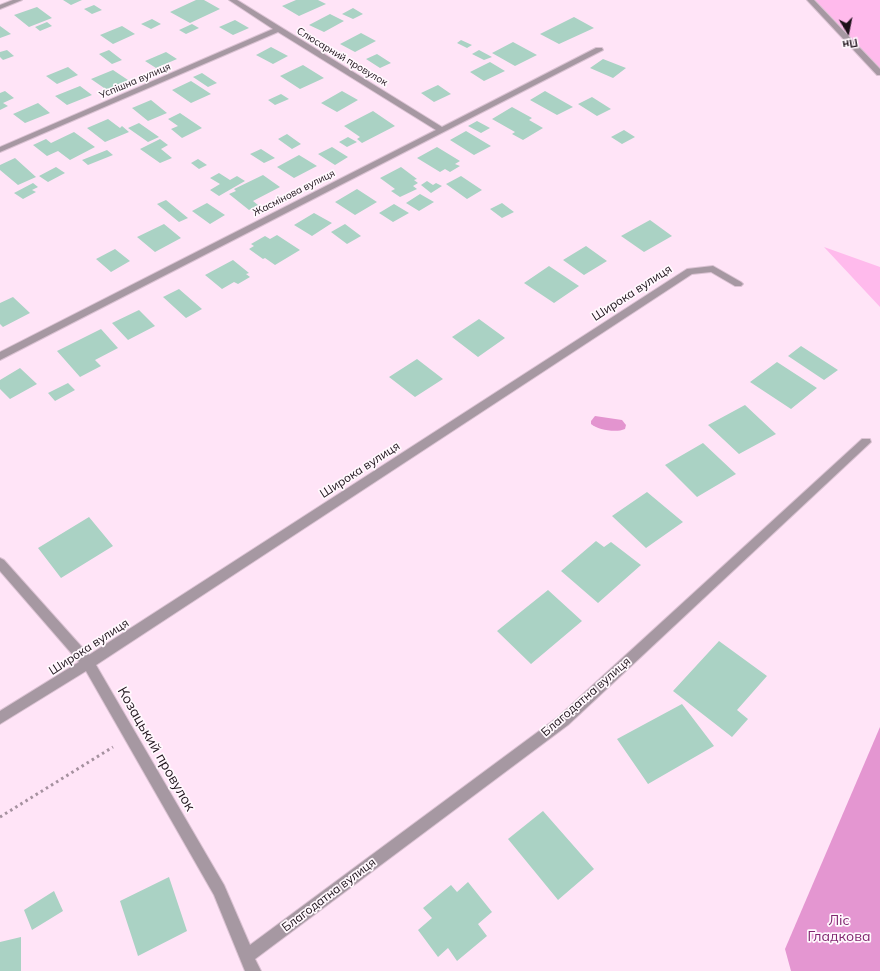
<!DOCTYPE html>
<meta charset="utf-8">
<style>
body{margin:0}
#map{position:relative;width:880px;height:971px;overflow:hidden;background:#ffe4f7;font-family:Mulish,sans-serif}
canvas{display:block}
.north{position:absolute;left:828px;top:12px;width:40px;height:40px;-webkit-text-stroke:3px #fff8fd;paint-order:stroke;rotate:170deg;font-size:11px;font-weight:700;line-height:16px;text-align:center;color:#1c1119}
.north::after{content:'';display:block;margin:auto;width:14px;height:18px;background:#1c1119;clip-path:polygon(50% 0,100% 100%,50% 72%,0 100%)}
</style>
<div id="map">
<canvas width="880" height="971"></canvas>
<div class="north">Пн</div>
</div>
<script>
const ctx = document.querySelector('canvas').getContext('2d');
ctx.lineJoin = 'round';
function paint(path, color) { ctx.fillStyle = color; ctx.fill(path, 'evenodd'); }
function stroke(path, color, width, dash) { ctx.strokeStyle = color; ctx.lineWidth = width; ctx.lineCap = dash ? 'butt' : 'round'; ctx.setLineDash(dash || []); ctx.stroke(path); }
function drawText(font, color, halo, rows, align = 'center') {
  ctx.font = font + ' Mulish,sans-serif'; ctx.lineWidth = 3.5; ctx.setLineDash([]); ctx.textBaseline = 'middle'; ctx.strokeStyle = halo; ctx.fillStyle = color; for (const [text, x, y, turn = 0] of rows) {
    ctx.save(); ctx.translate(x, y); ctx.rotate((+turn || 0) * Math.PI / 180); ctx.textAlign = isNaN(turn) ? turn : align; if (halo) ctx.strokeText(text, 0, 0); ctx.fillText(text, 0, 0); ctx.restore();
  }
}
const green = new Path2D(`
 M808 0H880V75Z
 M824 247 880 267V307Z`);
const forest = new Path2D(`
 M880 727V971H791L785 949Z`);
const water = new Path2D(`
 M595 416 622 420 626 425 625 429C616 433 598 430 591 424V421Z`);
const building = new Path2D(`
 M63 0H82L71 5Z
 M196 0H204L220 9 190 23 170 12Z
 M296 0H318L326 4 299 16 282 6Z
 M94 5 102 10 92 14 84 9Z
 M37 7 52 18 29 27 14 15Z
 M353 8 363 14 353 19 342 14Z
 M330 14 344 21 324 32 309 25Z
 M574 17 594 28 559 44 540 34Z
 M152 19 161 24 151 29 141 24Z
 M235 20 249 28 233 35 219 27Z
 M47 22 52 26 40 31 35 27Z
 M192 24 199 28 186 34 179 30Z
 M0 26 11 34 0 38Z
 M122 26 135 34 113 44 100 35Z
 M361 33 376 41 355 52 340 44Z
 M461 40 472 45 467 48 457 43Z
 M513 42 537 55 515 66 492 53Z
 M271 47 288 56 273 64 256 55Z
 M7 50 14 56 3 60 0 57V52Z
 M109 50 122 60 112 64 99 54Z
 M479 50 492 57 484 60 472 54Z
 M166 52 177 59 156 68 145 61Z
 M377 54 391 63 380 68 366 59Z
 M603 59 626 68 613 78 590 68Z
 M490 62 505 71 484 81 470 72Z
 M303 65 324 78 300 89 280 76Z
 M68 67 78 75 57 84 46 76Z
 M113 70 128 80 107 90 91 79Z
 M202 73 217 83 208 87 193 77Z
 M191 81 211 94 191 103 172 90Z
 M438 85 451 94 434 102 421 93Z
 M80 86 92 95 67 105 55 96Z
 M5 91 14 98 3 103 8 106 0 110V93Z
 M342 91 358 100 337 112 321 103Z
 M545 91 573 107 557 115 530 100Z
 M281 94 289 99 275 105 268 100Z
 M592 97 611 109 597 116 578 104Z
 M151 100 167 113 148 121 132 108Z
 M38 103 50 113 25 123 13 114Z
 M512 107 532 118 529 120 543 128 523 140 512 134 515 132 492 119Z
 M373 111 395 126 362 143 357 139 360 137 344 126Z
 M180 113 202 128 182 138 171 129 178 126 168 119Z
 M108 119 120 128 122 126 129 132 105 142 87 128Z
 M477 121 490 128 481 133 468 126Z
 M139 123 159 137 148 142 128 128Z
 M624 130 635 137 622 144 611 137Z
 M466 131 491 146 474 155 450 140Z
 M74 132 95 147 70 160 58 151 47 156 33 145 46 139 51 143Z
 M287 134 301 144 292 149 278 139Z
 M348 137 357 142 347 147 339 142Z
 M160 139 168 145 161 149 172 158 160 163 140 149Z
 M332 147 348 157 335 165 318 154Z
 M437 147 460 161 455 164 460 166 450 172 445 169 440 172 417 158Z
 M261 149 275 158 264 163 250 154Z
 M107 150 113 155 88 165 82 160Z
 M299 155 317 166 294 178 277 167Z
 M15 158 36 177 18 185 0 170V165Z
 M198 159 207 165 199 169 191 163Z
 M56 167 65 173 48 182 39 176Z
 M401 167 417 179 414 180 418 183 413 186 417 189 400 197 391 191 395 189 380 178Z
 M219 173 230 180 237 176 245 181 219 196 210 190 220 184 210 178Z
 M263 175 280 187 253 201 258 205 249 210 229 194 236 191 234 189Z
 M461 176 482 190 467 199 446 184Z
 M427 181 433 185 436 183 442 186 431 193 421 185Z
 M33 183 38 187 32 190 36 192 23 199 14 193Z
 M357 189 377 202 355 215 335 202Z
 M420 194 434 202 419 211 406 203Z
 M166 200 188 218 179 222 157 204Z
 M207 203 225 215 210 224 192 211Z
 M502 203 514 212 502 218 490 209Z
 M394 204 409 213 393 222 379 213Z
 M314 213 332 223 312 236 294 225Z
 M650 220 672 236 644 252 621 236Z
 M164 224 181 238 155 252 137 237Z
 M345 224 361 236 347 244 331 232Z
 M277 235 300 250 275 265 265 258 263 259 249 249 254 246 251 244 265 236 270 239Z
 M586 246 607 261 584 275 563 260Z
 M115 249 130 261 111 272 96 259Z
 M233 260 249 273 246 274 250 277 238 284 234 282 222 289 205 275Z
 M549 266 579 286 554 303 524 283Z
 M179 289 202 309 186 318 163 297Z
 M13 297 30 313 3 327 0 324V303Z
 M139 310 155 326 128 340 112 323Z
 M479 319 505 338 478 357 452 337Z
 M101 329 118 348 95 360 101 366 80 377 57 351Z
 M801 346 838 370 824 380 788 356Z
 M417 359 443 379 415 397 389 377Z
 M777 362 817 388 791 409 750 382Z
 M20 368 37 384 10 399 0 389V380Z
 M68 383 75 390 55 401 48 393Z
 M745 405 776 434 739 454 708 425Z
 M703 443 736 474 697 497 665 465Z
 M647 492 683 522 646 548 612 516Z
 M89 517 113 546 61 578 38 548Z
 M596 541 604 547 611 542 641 565 598 603 561 571Z
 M548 590 582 621 531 664 497 631Z
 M719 641 767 676 737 710 748 719 732 737 673 691Z
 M682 704 714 746 648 784 617 739Z
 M543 811 594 869 558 900 508 839Z
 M169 877 187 931 138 956 120 901Z
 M468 882 492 912 478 924 487 936 457 961 448 948 438 957 418 930 432 918 423 908 451 885 457 892Z
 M54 891 63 911 32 930 24 910Z
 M21 937V971H0V942Z`);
const path = new Path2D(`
 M0 817 113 747`);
const minor = new Path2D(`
 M13 0H22L0 9V5Z
 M229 0H237L442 127 596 48H602L603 50 0 360V352L436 130 278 32 0 152V147L273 29Z
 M807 0H814L880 69V75H877Z
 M713 266 741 282 743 284 741 286H735L711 272 692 274 96 665 224 885 250 945 558 717 862 439H870L871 442 568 725 255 959 261 971H245L214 895 86 671 0 724V711L79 662 0 571V558L4 560 89 655 687 269Z`);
const farStreetnames = [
 ["Слюсарний провулок",342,57,31],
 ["Успішна вулиця",135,81,-23],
 ["Жасмінова вулиця",294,193,-27]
];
const streetNames = [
 ["Широка вулиця",632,293,-33],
 ["Широка вулиця",360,470,-33],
 ["Широка вулиця",89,647,-33],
 ["Благодатна вулиця",586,697,-41],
 ["Благодатна вулиця",329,895,-37]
];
const nearStreetnames = [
 ["Козацький провулок",156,749,60]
];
const nearParknames = [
 ["Ліс",839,921],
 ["Гладкова",839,937]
];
paint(green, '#ffbaec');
paint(forest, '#e496d1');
paint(water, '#e394cf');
paint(building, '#aad2c4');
stroke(minor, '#dbc2d3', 2);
stroke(path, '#a5919f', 3, [2.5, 3.5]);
paint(minor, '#a698a2');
drawText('10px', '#1c1119', '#fff8fd', farStreetnames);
drawText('12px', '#1c1119', '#fff8fd', streetNames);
drawText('14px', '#1c1119', '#fff8fd', nearStreetnames);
drawText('14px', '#812670', '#fff8fd', nearParknames);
</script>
